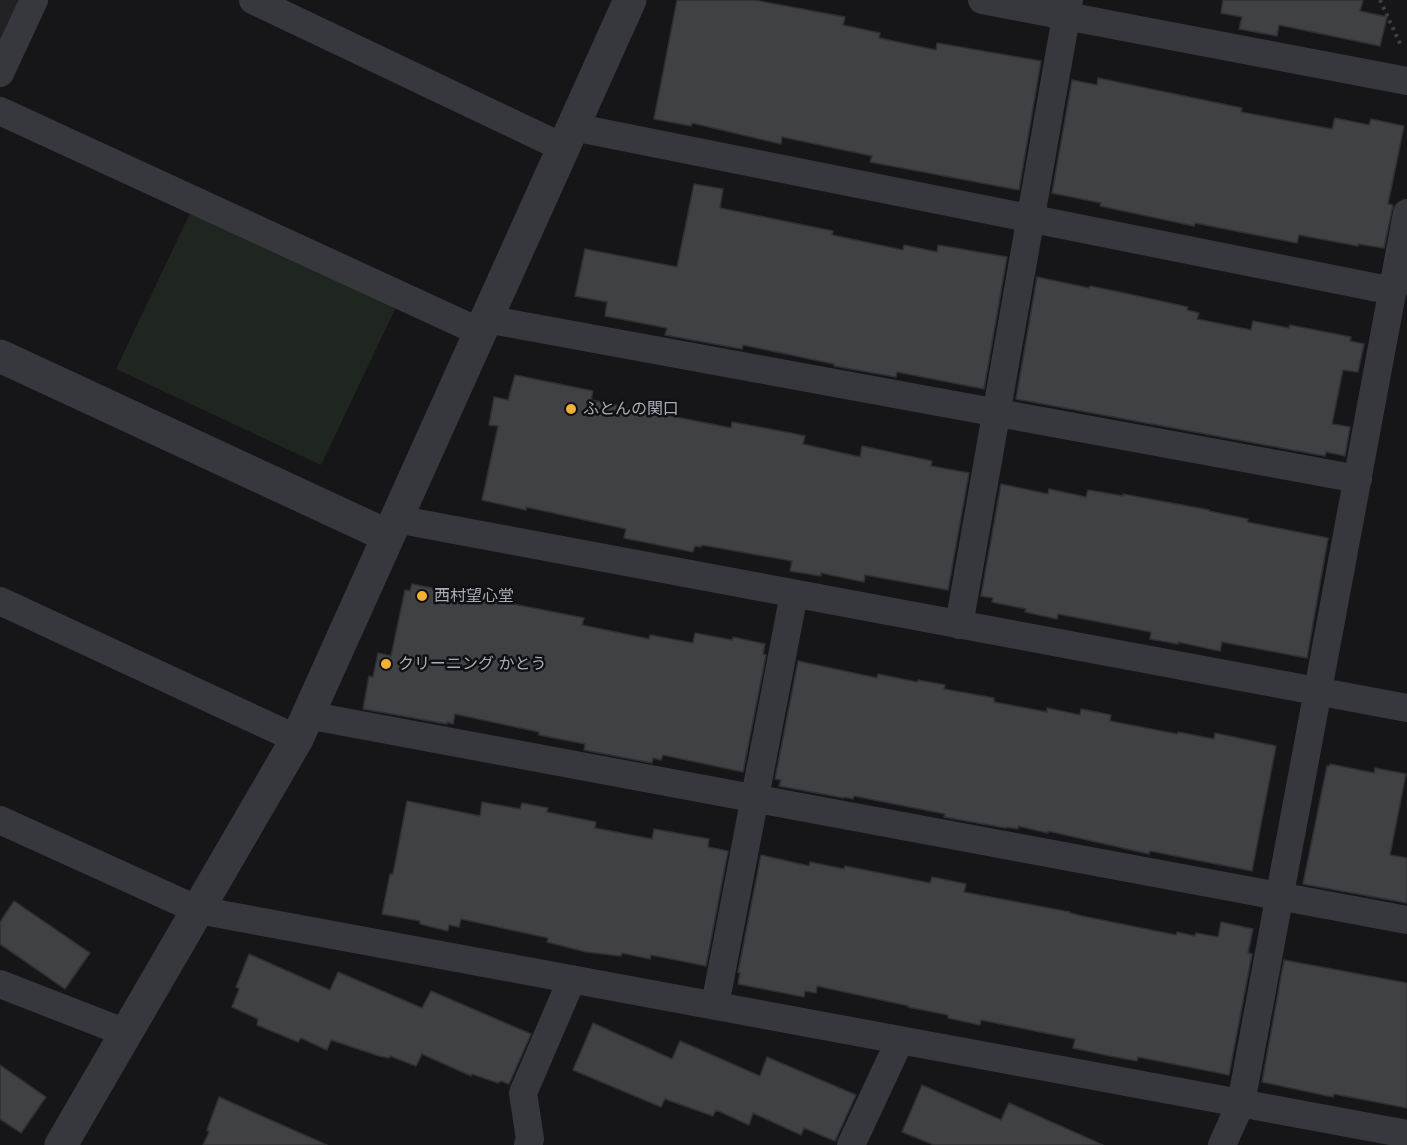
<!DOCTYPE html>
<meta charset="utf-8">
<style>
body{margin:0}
canvas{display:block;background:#161618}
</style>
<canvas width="1407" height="1145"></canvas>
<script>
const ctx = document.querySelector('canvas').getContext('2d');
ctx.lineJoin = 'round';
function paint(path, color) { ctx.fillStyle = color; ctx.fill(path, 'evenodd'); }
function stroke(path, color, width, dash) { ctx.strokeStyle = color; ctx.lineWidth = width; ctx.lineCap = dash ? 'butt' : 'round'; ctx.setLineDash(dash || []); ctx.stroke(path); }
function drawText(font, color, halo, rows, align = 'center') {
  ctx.font = font + ' Inter,"Noto Sans JP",sans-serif'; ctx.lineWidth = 5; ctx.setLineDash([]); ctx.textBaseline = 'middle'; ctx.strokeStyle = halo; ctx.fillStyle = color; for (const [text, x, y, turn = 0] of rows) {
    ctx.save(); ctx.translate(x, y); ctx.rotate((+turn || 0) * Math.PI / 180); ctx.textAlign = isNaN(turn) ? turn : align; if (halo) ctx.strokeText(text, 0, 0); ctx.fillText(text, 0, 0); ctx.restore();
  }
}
const built = new Path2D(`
 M0 0H19L0 44Z`);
const green = new Path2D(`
 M193 207 396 307 321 465 116 369Z`);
const building = new Path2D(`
 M677 0H754L845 17 843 25 880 33 879 38 936 50 937 43 1041 61 1019 190 870 162 872 156 782 137 781 144 692 123 691 126 654 119Z
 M1223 0H1363L1360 11 1387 17 1380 46 1279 25 1277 36 1239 29 1242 17 1221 13Z
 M1098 78 1242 108 1241 112 1332 129 1335 118 1369 125 1371 119 1404 126 1388 204 1393 205 1384 248 1358 244V246L1299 235 1297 243 1195 223 1194 226 1100 206 1101 203 1052 193 1072 80 1097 85Z
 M694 184 723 189 720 208 833 231 832 235 903 250 904 245 937 252 938 245 1007 257 984 389 897 372 896 377 834 366V364L743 345 742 349 665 335 667 328 605 316 607 302 575 296 585 249 677 267Z
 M1037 277 1089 288 1090 286 1124 293 1188 307 1187 310 1199 313 1197 319 1251 330 1253 321 1289 328 1290 325 1351 337 1350 341 1364 344 1358 372 1343 370 1332 424 1350 427 1345 456 1326 452 1325 456 1016 399Z
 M515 375 593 391 591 400 731 428 732 422 791 433 805 436 803 444 860 457 862 446 932 461 931 466 969 473 948 590 865 575 864 582 821 573V576L790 571 792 561 702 545 701 547 695 546 693 552 624 538 626 529 526 507V510L482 500 498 426 489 425 494 397 508 400Z
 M1001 484 1048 494 1049 489 1086 497 1088 490 1123 496V494L1209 510V511L1248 519 1247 522 1328 538 1307 658 1222 642 1220 651 1178 642V644L1150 639 1151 632 1058 614 1057 619 1025 612 1026 609 992 602 993 598 981 596Z
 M412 584 584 618 582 625 649 639 650 635 693 643 695 633 732 640 733 637 765 644 763 654 766 655 743 772 663 755 661 760 653 758 652 763 584 750 585 744 539 735V732L455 714 453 724 447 722V724L363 709 369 676 373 677 378 653 391 656 405 590 410 591Z
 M798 661 877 678 878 674 917 682 918 680 945 685 944 689 994 698V702L1047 712V708L1080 715 1081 709 1111 715 1110 721 1177 734 1178 732 1214 739 1215 733 1276 746 1252 871 1150 851 1149 854 1048 831V833L1018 826V829L1006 827V828L944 817 945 814 854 796 853 799 844 797V798L779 786 781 780 775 779Z
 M1330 764 1374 773 1375 768 1406 774 1390 855 1407 858V903L1303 884 1327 766H1329Z
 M407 801 480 816 482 802 520 809 522 803 548 808 547 812 596 822 595 828 652 839 654 829 709 839 708 847 728 851 706 966 651 955 650 959 622 953 621 956 586 952 547 942 548 938 461 919 459 927 449 925 448 931 420 924V921L382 914 390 874H393Z
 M761 855 809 866 810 862 844 869 845 866 930 883 932 877 966 884 964 892 1070 912V913L1082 916 1176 935 1177 932 1195 936 1196 933 1218 937 1221 922 1253 929 1248 953 1252 954 1229 1075 1138 1057 1137 1061 1110 1056 1073 1048 1075 1039 981 1020 980 1025 948 1018V1015L908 1007 909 1006 817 986 816 993 805 991 804 997 738 984 740 973 738 972Z
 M14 901 90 953 65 989 0 944V922Z
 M249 954 330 990 338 972 422 1008 431 991 531 1034 509 1084 501 1081 498 1083 472 1074 471 1076 422 1054 416 1066 390 1056 389 1058 379 1056 331 1040 327 1050 301 1038 298 1042 257 1025 258 1019 232 1007 239 989 236 987Z
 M1284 960 1407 983V1108L1334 1094 1333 1097 1262 1082Z
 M593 1023 672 1059 680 1041 760 1076 767 1057 856 1095 835 1141 804 1128 801 1135 753 1113 749 1125 716 1110 713 1116 665 1099 661 1107 573 1070Z
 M0 1065 46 1097 21 1133 0 1119Z
 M922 1085 1001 1120 1009 1103 1103 1145H934L902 1132Z
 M219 1097 327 1145H203L209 1132 207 1130Z`);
const path = new Path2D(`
 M1380 0 1401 46`);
const minor = new Path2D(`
 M253 0 564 148
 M982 0 1407 81
 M0 73 34 0
 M0 111 480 332
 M573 127 1393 291
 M486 319 1358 479
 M396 519 1407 708
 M0 601 297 739
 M959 625 1069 0
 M307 715 1407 920
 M0 820 198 910 1407 1134
 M0 984 126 1033
 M715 1005 794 594
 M528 1145 530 1139 523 1093 572 979
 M851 1145 900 1040
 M1222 1145 1241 1103 1407 213`);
const tertiary = new Path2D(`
 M0 356 388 536
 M61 1145 297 739 630 0`);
const markers = [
 [571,409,6,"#f2b134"],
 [422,596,6,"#f2b134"],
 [386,664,6,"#f2b134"]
];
const poiNames = [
 ["ふとんの関口",583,409],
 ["西村望心堂",434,596],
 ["クリーニング かとう",398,664]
];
paint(built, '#222225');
paint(green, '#1e261f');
paint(building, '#404145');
stroke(building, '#303034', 1.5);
stroke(path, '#3d3f44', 4, [3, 4.5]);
stroke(minor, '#37383d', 28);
stroke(tertiary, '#37383d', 33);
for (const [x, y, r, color] of markers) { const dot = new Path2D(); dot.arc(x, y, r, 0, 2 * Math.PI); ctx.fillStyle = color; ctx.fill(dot); stroke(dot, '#111113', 2); }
drawText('16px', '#a8adb8', '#111113', poiNames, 'left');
</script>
